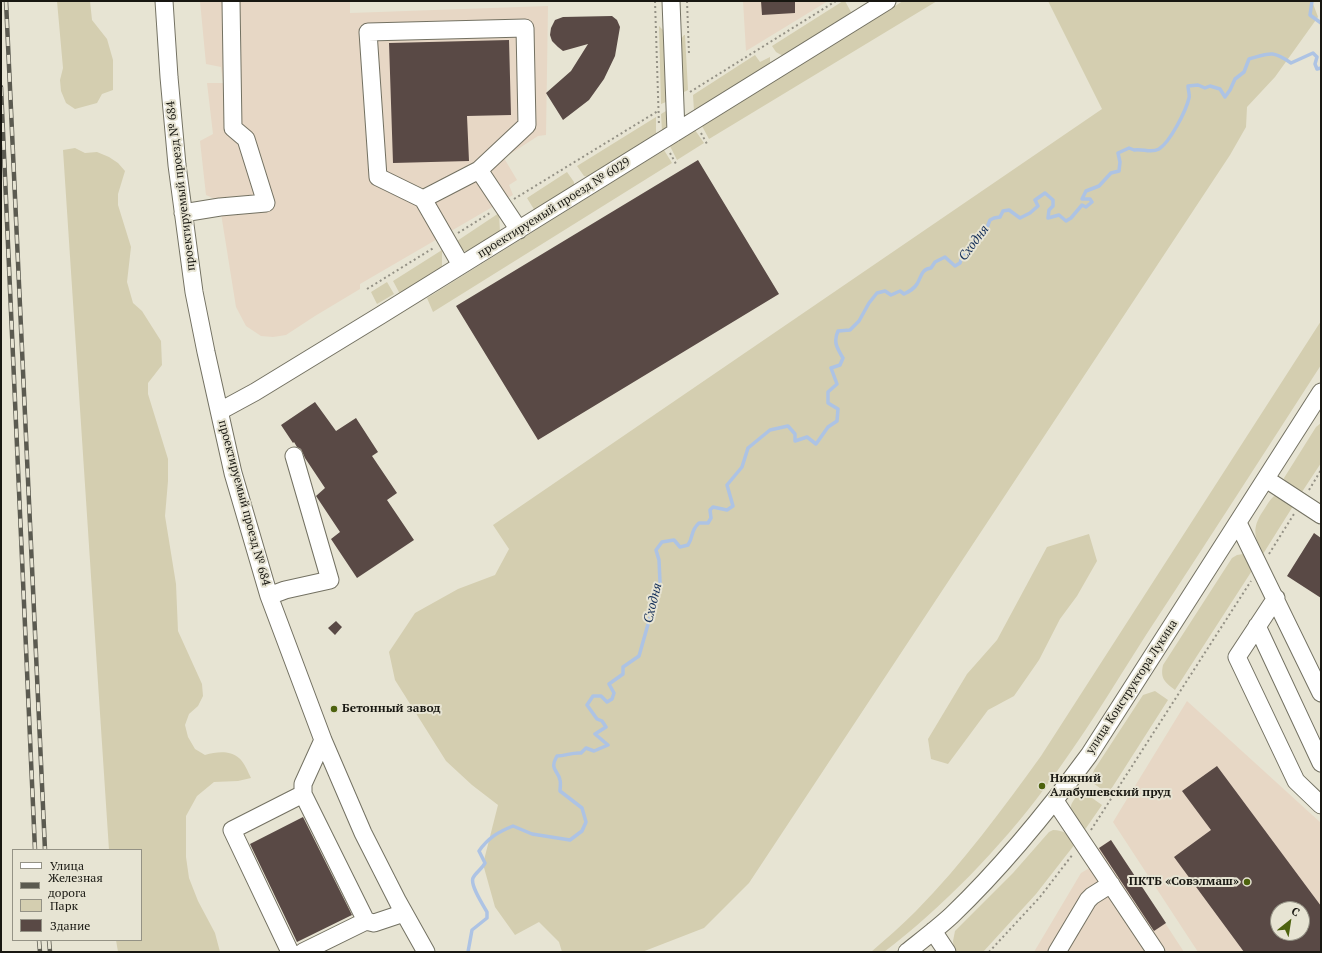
<!DOCTYPE html>
<meta charset="utf-8">
<style>
body{margin:0}
#map{position:relative;width:1322px;height:953px;overflow:hidden;background:#e7e4d3;font-family:"PT Serif",serif}
canvas{display:block}
.frame{position:absolute;inset:0;border:2px solid #181711;pointer-events:none}
.legend{position:absolute;left:12px;top:849px;width:130px;height:92px;box-sizing:border-box;background:#e7e4d3;border:1px solid #949285;margin:0;padding:5px 7px;list-style:none;font-size:12px;color:#181711}
.legend li{display:flex;align-items:center;gap:8px;height:20px}
.legend b{width:20px;border:1px solid #949285}
.north{position:absolute;left:1270px;top:901px;width:40px;height:40px;box-sizing:border-box;background:#e7e4d3;border:1px solid #949285;border-radius:50%;rotate:30deg;font-size:11px;font-weight:700;line-height:16px;text-align:center;color:#181711}
.north::after{content:'';display:block;margin:auto;width:14px;height:18px;background:#4d620e;clip-path:polygon(50% 0,100% 100%,50% 72%,0 100%)}
</style>
<div id="map">
<canvas width="1322" height="953"></canvas>
<div class="frame"></div>
<ul class="legend">
<li><b style="height:5px;background:#fff"></b>Улица</li>
<li><b style="height:5px;background:#5b5a50"></b>Железная дорога</li>
<li><b style="height:11px;background:#d4ceb0"></b>Парк</li>
<li><b style="height:11px;background:#594945"></b>Здание</li>
</ul>
<div class="north">С</div>
</div>
<script>
const ctx = document.querySelector('canvas').getContext('2d');
ctx.lineJoin = 'round';
function paint(path, color) { ctx.fillStyle = color; ctx.fill(path, 'evenodd'); }
function stroke(path, color, width, dash) { ctx.strokeStyle = color; ctx.lineWidth = width; ctx.lineCap = dash ? 'butt' : 'round'; ctx.setLineDash(dash || []); ctx.stroke(path); }
function drawText(font, color, halo, rows, align = 'center') {
  ctx.font = font + ' "PT Serif",serif'; ctx.lineWidth = 4; ctx.setLineDash([]); ctx.textBaseline = 'middle'; ctx.strokeStyle = halo; ctx.fillStyle = color; for (const [text, x, y, turn = 0] of rows) {
    ctx.save(); ctx.translate(x, y); ctx.rotate((+turn || 0) * Math.PI / 180); ctx.textAlign = isNaN(turn) ? turn : align; if (halo) ctx.strokeText(text, 0, 0); ctx.fillText(text, 0, 0); ctx.restore();
  }
}
const industrial = new Path2D(`
 M200 1H350V13L548 6 546 135 538 136 504 158 517 180 509 185 513 195 360 284V289L315 316 286 335 273 337 261 336 246 326 236 307 219 201 206 195 200 141 213 134 207 83H223L221 67 206 64Z
 M743 1H828L746 51Z
 M1187 701 1321 823V952H1198L1113 822ZM1278 909H1302V933H1278Z
 M1111 840 1184 952H1034L1081 873 1096 864 1097 849Z`);
const green = new Path2D(`
 M57 1H90L92 20 107 39 113 60V90L102 94 97 103 75 109 66 103 61 91 60 80 63 68Z
 M843 1H845L851 12 850 14 783 56 776 52 772 46Z
 M903 1H937L709 139 702 126Z
 M1048 1H1312L1318 17 1275 77 1247 107 1246 127 1230 155 749 883 704 928 642 952H562L559 942 539 922 515 935 495 907 483 864 498 805 472 785 446 761 395 680 389 652 415 613 458 589 495 575 509 549 493 525 1102 109Z
 M659 26 665 32 666 102 661 104Z
 M684 35H685L688 90 682 93 681 39Z
 M755 55 760 62 770 57V64L694 111 693 95Z
 M666 111 667 127 665 130 662 131 661 114Z
 M656 117V134L588 177 584 176 577 166Z
 M695 130 704 143 677 160 670 146Z
 M75 148 85 153 97 152 109 157 118 163 125 171 118 194V205L131 247 127 282 133 303 142 311 161 341 162 365 148 383V394L168 459V481L165 516 176 584 178 631 202 684 203 696 198 706 189 714 185 725 188 737 195 749 205 755C217 752 229 750 239 758 244 762 248 772 251 778L238 781 214 782 197 796 186 816V857L189 878 198 901 215 933 220 952H118L116 940H141V850H109L63 150Z
 M664 150 672 163 433 312 427 298Z
 M567 172 574 182V186L535 211 527 198Z
 M499 213 500 232 467 252 451 245Z
 M442 250V268L400 294 393 281Z
 M387 282 394 294 377 304 371 292Z
 M1321 321V365C1263 455 1205 545 1146 635 1113 687 1081 740 1044 789 1001 847 941 909 884 952H871C886 939 902 925 916 911 963 863 1002 810 1041 756Z
 M1321 423V463L1300 495 1285 483 1284 478 1316 427Z
 M1278 494 1295 503 1263 554C1253 534 1252 527 1265 508 1269 502 1271 497 1278 494Z
 M1089 534 1097 561 1077 596 1060 619 1039 660 1014 696 988 710 948 764 931 759 928 739 967 674 997 640 1047 547Z
 M1243 554 1248 556 1255 566 1175 690C1165 682 1160 679 1163 665L1232 558 1237 555Z
 M1155 691 1168 700 1108 794 1093 783 1092 776 1094 770 1143 695Z
 M1080 792 1085 793 1102 805 1084 831C1079 824 1067 812 1072 803 1074 799 1077 796 1080 792Z
 M1053 830C1064 830 1070 835 1075 844L1036 894 983 952H954L953 941 955 931 1013 873 1049 832Z`);
const stream = new Path2D(`
 M1312 1 1310 15 1321 23
 M468 952 472 930 487 918V912C483 905 470 885 473 878 476 872 482 869 485 863L479 851C488 838 498 832 513 826L532 834 570 840 582 831 586 822 582 808 560 791C560 788 561 783 560 780 558 770 549 770 557 756 566 756 572 752 581 753L586 748 594 751 608 745 595 734 606 727 602 721 597 719 587 705 593 696H601L607 702 612 699 614 693 609 684 623 674V667L639 656 660 582 659 560 656 550 662 542 674 540 680 547 688 545C694 536 690 531 699 523H708L711 518 710 510 713 507 727 510 733 506 727 485 742 467 748 448 770 430 788 426 795 434V441L807 437 816 444 828 427 837 421 838 409 828 403V392L837 384 831 368 840 365 843 358C837 348 833 342 838 331L850 330 859 321 869 303 877 293 885 291 891 295 900 291 904 294C910 291 914 289 917 284 921 278 921 269 931 268L935 262 945 257 955 266 960 263 962 256 986 230 990 220 994 218 1000 217 1003 211 1009 210 1020 218 1030 213 1038 206 1035 200 1045 193 1053 200V206L1049 210 1048 218 1059 215 1066 221 1071 218 1082 205 1086 207 1092 202 1090 199H1082L1086 191 1099 186 1111 173 1119 171 1120 162 1118 153 1129 148 1134 150C1143 148 1150 154 1159 149 1170 142 1186 111 1189 98 1190 95 1188 90 1188 86L1198 85 1205 88 1210 86 1220 89 1225 97 1230 90 1235 79 1244 72 1249 59C1270 53 1272 50 1291 63L1313 53 1317 57 1315 64 1317 69 1321 68`);
const building = new Path2D(`
 M761 1H795V13L762 15Z
 M612 16 617 20 620 27 615 56 604 79 589 100 563 120 546 93 571 71 588 44 563 51 558 47 552 41 550 35 551 28 555 20 563 17Z
 M509 40 511 115 467 116 469 161 393 163 389 43Z
 M698 160 779 294 538 440 456 306Z
 M315 402 336 431 356 418 378 452 372 456 397 493 387 500 414 540 357 578 331 539 340 532 316 496 325 488 305 458 301 449 297 447 294 442 293 443 281 425Z
 M1314 533 1321 538V598L1287 576Z
 M336 621 342 627 335 635 328 628Z
 M1217 766 1321 906V952H1244L1174 857 1211 830 1182 791ZM1278 909H1302V933H1278Z
 M303 817 352 915 297 942 250 844Z
 M1111 840 1166 923 1154 931 1099 848Z`);
const path = new Path2D(`
 M655 1 659 126
 M687 1 689 54
 M690 92 836 1
 M701 133 707 144
 M670 153 676 164
 M514 199 658 111
 M458 233 490 213
 M367 289 435 247
 M1309 490 1321 470
 M1269 554 1294 514
 M1091 830 1251 581
 M989 952 1040 897 1073 854`);
const minor = new Path2D(`
 M164 1 169 77 177 165 194 292 206 352 233 473 269 596 323 740 363 833 398 902 426 952
 M671 1 676 132
 M479 170 519 230
 M423 199 479 170 527 125 525 28 368 32 378 177 423 199 461 265
 M183 213 220 207 266 203 246 139 233 128 231 1
 M220 411 255 392 381 315 887 1
 M1266 479 1321 515
 M1238 523 1321 693
 M269 596 285 590 330 580 294 456
 M1276 598 1237 657 1296 781 1321 805
 M1257 626 1321 763
 M323 740 303 784V794L366 921 374 923 404 913
 M1055 801 1156 952
 M933 931 947 952
 M290 952 232 830 303 794
 M303 952 366 921
 M907 952C922 940 938 928 952 915 1003 866 1047 812 1089 755L1321 392
 M1057 952 1088 900 1092 896 1111 884`);
const rail = new Path2D(`
 M6 1 45 850
 M1 87 35 850
 M39 940 40 952
 M49 940 50 952`);
const markers = [
 [334,709,4,"#4d620e"],
 [1042,786,4,"#4d620e"],
 [1247,882,4,"#4d620e"]
];
const streetNames = [
 ["проектируемый проезд № 684",181,186,-97],
 ["проектируемый проезд № 6029",554,208,-32],
 ["проектируемый проезд № 684",244,503,75],
 ["улица Конструктора Лукина",1132,687,-57]
];
const poiNames = [
 ["Бетонный завод",342,709],
 ["Нижний",1050,779],
 ["Алабушевский пруд",1050,793],
 ["ПКТБ «Совэлмаш»",1239,882,"right"]
];
const waterNames = [
 ["Сходня",974,243,-53],
 ["Сходня",653,603,-76]
];
paint(industrial, '#e7d7c5');
paint(green, '#d4ceb0');
stroke(stream, '#adc3e4', 3.5);
paint(building, '#594945');
stroke(minor, '#737162', 19);
stroke(path, '#949185', 2, [2, 3]);
stroke(minor, '#fff', 17);
stroke(rail, '#5b5a50', 4.5);
stroke(rail, '#e7e4d3', 3, [9]);
for (const [x, y, r, color] of markers) { const dot = new Path2D(); dot.arc(x, y, r, 0, 2 * Math.PI); ctx.fillStyle = color; ctx.fill(dot); stroke(dot, '#e7e4d3', 1.5); }
drawText('12px', '#181711', '#e7e4d3', streetNames);
drawText('bold 12px', '#181711', '#e7e4d3', poiNames, 'left');
drawText('italic 13px', '#142f59', '#e7e4d3', waterNames);
</script>
